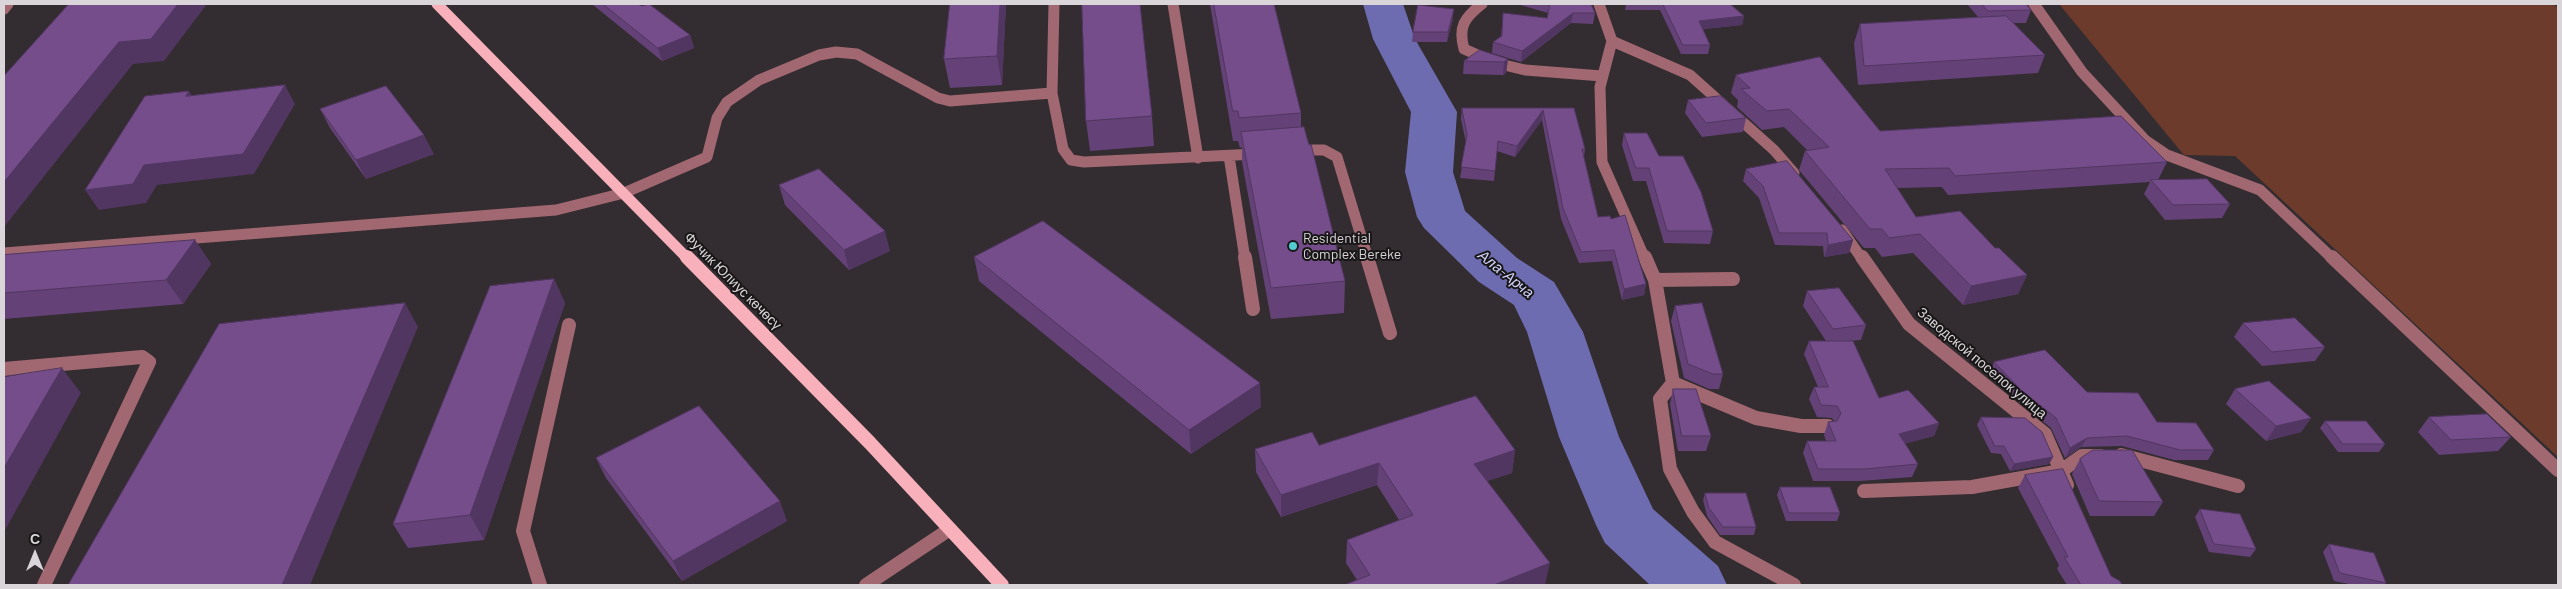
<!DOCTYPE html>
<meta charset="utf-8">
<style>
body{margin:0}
#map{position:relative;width:2562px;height:589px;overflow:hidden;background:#332c30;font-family:Barlow,sans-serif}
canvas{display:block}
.frame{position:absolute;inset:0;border:5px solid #d9d5d8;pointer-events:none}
.north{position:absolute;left:10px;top:529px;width:50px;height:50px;-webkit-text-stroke:4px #181617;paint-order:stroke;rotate:0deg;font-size:14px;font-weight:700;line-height:20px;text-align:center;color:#d9d5d8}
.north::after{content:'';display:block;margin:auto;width:18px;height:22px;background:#d9d5d8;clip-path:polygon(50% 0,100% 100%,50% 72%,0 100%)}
</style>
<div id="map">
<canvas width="2562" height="589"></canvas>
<div class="frame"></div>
<div class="north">С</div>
</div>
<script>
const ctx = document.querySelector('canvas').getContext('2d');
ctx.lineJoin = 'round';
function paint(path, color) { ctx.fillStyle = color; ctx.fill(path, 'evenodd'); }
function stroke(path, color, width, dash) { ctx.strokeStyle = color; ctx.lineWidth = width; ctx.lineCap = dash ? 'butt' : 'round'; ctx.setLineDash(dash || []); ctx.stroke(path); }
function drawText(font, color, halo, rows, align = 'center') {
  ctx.font = font + ' Barlow,sans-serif'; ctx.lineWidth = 4; ctx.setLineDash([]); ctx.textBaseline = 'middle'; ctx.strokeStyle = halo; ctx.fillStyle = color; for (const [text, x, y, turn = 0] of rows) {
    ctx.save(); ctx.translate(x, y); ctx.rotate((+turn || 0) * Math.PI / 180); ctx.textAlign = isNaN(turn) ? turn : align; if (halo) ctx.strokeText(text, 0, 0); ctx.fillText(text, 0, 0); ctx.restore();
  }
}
const green = new Path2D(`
 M2059 4H2551L2558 7V457L2235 156 2184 155Z`);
const river = new Path2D(`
 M1363 4H1403L1415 39 1457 112 1453 172 1465 211 1517 258 1554 282 1583 332 1619 437 1653 509 1718 566 1727 585H1650L1605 543 1596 525 1559 437 1527 332 1514 305 1479 282 1424 228 1417 217 1405 172 1411 112 1373 39Z`);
const minorFar1 = new Path2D(`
 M1173 4 1198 158
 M1482 4C1464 18 1458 27 1464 49L1496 63 1525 70 1602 76
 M1599 4 1612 41 1600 87 1602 162 1645 259
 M2034 4 2082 72 2145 140 2167 155 2260 190 2333 259
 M4 9 8 4
 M1612 41 1690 75 1774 150 1794 173
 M1052 93 1054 4
 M1297 150H1324L1337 157 1368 259
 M1229 156 1245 259
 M1842 230 1862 259
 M4 253 556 210 624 193 707 157 717 118 727 102 759 80 819 55 836 52 857 54 938 98 950 101 1052 93 1063 149 1071 160 1084 162 1257 154`);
const minor = new Path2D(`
 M1245 257 1253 309
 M1367 257 1390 333
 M1645 257 1655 280 1673 383 1660 399 1670 469 1693 512 1715 542 1794 585
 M1862 257 1909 324 2045 434 2067 485
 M2332 257 2558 470
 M1655 280 1733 279
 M4 369 142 357 149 362 44 585
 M1673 383 1756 418 1801 426H1828
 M2121 455 2238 486
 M1864 491 1972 487 2061 471 2082 456H2101
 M540 585 523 531 569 325
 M866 585 950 529`);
const majorFar1 = new Path2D(`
 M437 4 688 259`);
const major = new Path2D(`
 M687 257 870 443 1002 585`);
const wall = new Path2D(`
 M592 4H638L642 6 690 35 694 48 662 61Z
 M950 4H1006L1002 85 950 88 944 59Z
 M1210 4H1274L1301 113V127L1309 145 1345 281 1344 313 1271 319 1242 162V147L1240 148 1238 141H1233Z
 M1517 4H1591L1595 13 1593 24 1571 23 1521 62 1492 53 1493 42 1501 36 1503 13 1547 18 1548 13Z
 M1626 4H1730L1744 16 1742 25 1703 29 1710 45 1708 54H1681L1660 10H1625Z
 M1967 4H2026L2031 10 2026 23H2014L2045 55 2038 73 1858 85 1854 43 1860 24 1978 17Z
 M1453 19 1447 42H1412L1413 32Z
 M1508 59 1506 73 1503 75 1463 74 1464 61Z
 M1736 75 1880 131 2167 162 2158 180 2230 204 2222 218 2165 220 2144 194 2150 182 1948 195 1942 187 1897 188 1916 217 1995 248 2027 275 2018 294 1963 305 1913 253 1882 257 1875 248H1864L1799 170 1805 151H1808L1784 127 1762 130 1737 107 1738 100 1731 93Z
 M1688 100 1746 118 1743 132 1702 137 1685 113Z
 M1462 108H1574L1585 149 1584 157 1598 217 1646 284 1644 295 1622 300 1612 261 1579 263 1561 219 1542 120 1515 157 1497 151 1494 181 1460 178 1466 143 1461 119Z
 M320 109 434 154 366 179 330 128Z
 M1152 116 1154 146 1090 151 1086 121Z
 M1624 133 1659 156 1713 231 1710 244 1664 243 1646 181H1633L1622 145Z
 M1746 169 1853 240 1849 253 1824 257 1823 246 1775 245 1759 198 1743 181Z
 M779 185 890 251 849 270 785 205Z
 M195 240 211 264 183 304 4 319V255Z
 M974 257 1261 407 1191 454 979 281Z
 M554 279 565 303 484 540 408 548 393 524Z
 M1807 291 1866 325 1861 340 1848 341 1879 398 1939 423 1934 436 1905 443 1918 464 1912 477 1860 481H1813L1803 453 1807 441H1826L1824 435 1828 422 1834 421 1832 418 1817 417 1809 399 1814 387H1818L1804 354 1809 341H1826L1803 306Z
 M1675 306 1723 374 1719 389H1709L1684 378 1671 321Z
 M2243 323 2325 347 2315 361 2262 366 2234 337Z
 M1994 362 2087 392 2214 450 2208 460H2174L2122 446 2081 447 2065 458 2051 428 2016 399 1990 372Z
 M1673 389 1711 436 1706 451H1678L1670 404Z
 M2235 389 2311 418 2301 432 2266 441 2226 404Z
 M1981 417 2053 457 2049 464 2010 471 2001 454 1991 453 1977 425Z
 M2429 417 2511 437 2498 451 2439 455 2418 432Z
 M2325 421 2385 444 2379 452H2338L2320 428Z
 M1319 445 1515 450 1512 473 1487 481 1545 585 1357 580 1346 563 1347 540 1399 520 1377 485 1281 517 1256 472 1255 449Z
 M596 458 787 521 682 581 606 478Z
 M2080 459 2163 502 2154 516H2090L2072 474Z
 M2025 475 2111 576 2122 585H2067L2057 569 2059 565 2018 488Z
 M1780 487 1840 513 1837 521H1786L1777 495Z
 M1705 493 1756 527 1754 535H1720L1707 516 1703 500Z
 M2200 509 2256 549 2250 557 2209 552 2195 517Z
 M2329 544 2386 583 2384 585H2354L2334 581 2323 552Z`);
const shadedWall = new Path2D(`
 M178 4H207L164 61 133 64 4 227V182L119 42Z
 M1000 4H1006L1002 85 997 56Z
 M1454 9 1453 19 1447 42 1448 32Z
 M1573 13 1571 23 1521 62 1522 51Z
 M1744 16 1742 25 1697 30 1699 21Z
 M690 35 694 48 662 61 658 48Z
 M1508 59 1506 73 1503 75 1504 62Z
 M285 85 295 104 254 174 157 185 146 203 99 210 85 190 144 165Z
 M189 91 200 110 186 96Z
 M1543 110 1542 120 1515 157 1517 146Z
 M424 135 434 154 366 179 356 160Z
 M885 231 890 251 849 270 844 250Z
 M195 240 211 264 183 304 166 280Z
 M1853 240 1849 253 1824 257 1828 245Z
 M2027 275 2018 294 1963 305 1971 286Z
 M554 279 565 303 484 540 470 515Z
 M1646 284 1644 295 1622 300 1624 289Z
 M405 303 418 327 310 585H282Z
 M62 368 81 393 4 532V468Z
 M1260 383 1261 407 1191 454 1189 430Z
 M2311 418 2301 432 2266 441 2276 426Z
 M1939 423 1934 436 1894 447 1899 434Z
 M2087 438 2081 447 2065 458 2070 448Z
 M1515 450 1512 473 1471 486 1474 464Z
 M2053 457 2049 464 2010 471 2014 464Z
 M1379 463 1377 485 1281 517V495Z
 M780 501 787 521 682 581 673 561Z
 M1550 563 1545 585H1494Z`);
const building = new Path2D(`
 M69 4H178L151 39 119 42 4 182V76Z
 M603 4H638L642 6 649 4 690 35 658 48Z
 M950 4H1000L997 56 944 59Z
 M1082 4H1140L1152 116 1086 121Z
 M1214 4H1274L1301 113 1239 118 1238 111H1233Z
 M1550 4H1591L1595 13H1573L1522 51 1493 42 1502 36 1503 13 1547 18Z
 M1663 4H1730L1744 16 1699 21 1710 45H1683Z
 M1982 4H2026L2031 10 1988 11Z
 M1418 5 1454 9 1448 32H1413Z
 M2006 16 2045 55 1864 66 1860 24Z
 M1480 50 1508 59 1504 62 1464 61Z
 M1820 57 1880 131 2121 116 2167 162 1955 176 1949 168 1885 169 1916 217 1960 211 1995 248H1999L2027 275 1971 286 1920 234 1889 238 1882 229H1870L1805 151 1829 147 1789 109 1767 111 1741 89 1750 88 1736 75Z
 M285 85 243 154 144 165 133 184 85 190 145 96 189 91 186 96Z
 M386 86 424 135 356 160 320 109Z
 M1721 96 1746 118 1706 123 1688 100Z
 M1462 108H1574L1585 149H1582L1598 217 1610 216 1611 219 1625 215 1646 284 1624 289 1614 250 1581 252 1563 208 1543 110 1517 146 1498 141 1495 171 1461 167 1467 135Z
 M1304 127 1309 145 1311 144 1345 281 1271 288 1241 132Z
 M1624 133H1647L1659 156H1683L1701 192 1713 231H1667L1649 168H1636Z
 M1787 161 1853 240 1828 245 1827 233H1779L1763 186 1746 169Z
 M819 169 885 231 844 250 779 185Z
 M2207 179 2230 204 2173 205 2151 180Z
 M1043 221 1260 383 1189 430 974 257Z
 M195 240 166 280 4 293V255Z
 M554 279 470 515 393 524 490 286Z
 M1839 288 1866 325 1833 329 1807 291Z
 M405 303 282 585H68L219 324Z
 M1702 303 1723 374H1713L1688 364 1675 306Z
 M2295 318 2325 347 2272 352 2243 323Z
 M1809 341H1853L1879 398 1908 390 1939 423 1899 434 1918 464 1865 469H1818L1807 441H1836L1828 422 1837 421 1841 413 1837 406 1821 405 1814 387H1828Z
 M2045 350 2087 392 2138 393 2157 422 2196 423 2214 450H2180L2127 436 2087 438 2070 448 2056 418 2021 390 1994 362Z
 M62 368 4 468V377Z
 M2269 381 2311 418 2276 426 2235 389Z
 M1673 389H1696L1711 436H1682Z
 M1476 396 1515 450 1474 464 1550 563 1494 585H1344L1370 575 1347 540 1413 515 1379 463 1281 495 1255 449 1312 432 1319 445Z
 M699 406 780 501 673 561 596 458Z
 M2487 414 2511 437 2451 440 2429 417Z
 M1981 417 2025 418 2042 432 2053 457 2014 464 2004 446H1995Z
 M2325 421H2366L2385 444H2343Z
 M2093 450H2132L2163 502 2099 501 2080 459Z
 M2063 469 2111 576 2120 581 2122 585H2081L2064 557H2068L2025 475Z
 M1780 487H1830L1840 513H1789Z
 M1705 493H1746L1756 527H1723L1709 508Z
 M2200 509 2240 514 2256 549 2214 544Z
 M2329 544 2374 553 2386 583 2340 573Z`);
const markers = [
 [1293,246,5,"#52ccd0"]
];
const poiNames = [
 ["Residential",1303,238],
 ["Complex Bereke",1303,254]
];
const streetNames = [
 ["Фучик Юлиус көчөсү",733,281,45],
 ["Заводской поселок улица",1982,363,40]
];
const waterNames = [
 ["Ала-Арча",1506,274,39]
];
paint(green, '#6c3b2b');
paint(river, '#6e6cb0');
stroke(minorFar1, '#a16871', 11);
stroke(minor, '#a16871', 14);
stroke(majorFar1, '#f8b1bb', 11);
stroke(major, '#f8b1bb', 14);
paint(wall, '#644277');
paint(shadedWall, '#513661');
paint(building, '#744d8a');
stroke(building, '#513661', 1);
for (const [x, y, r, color] of markers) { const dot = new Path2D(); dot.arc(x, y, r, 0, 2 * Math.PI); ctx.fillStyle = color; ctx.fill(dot); stroke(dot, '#181617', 2); }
drawText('14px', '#d9d5d8', '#181617', poiNames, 'left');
drawText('14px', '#d9d5d8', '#181617', streetNames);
drawText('italic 15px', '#d2d3fa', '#181617', waterNames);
</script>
